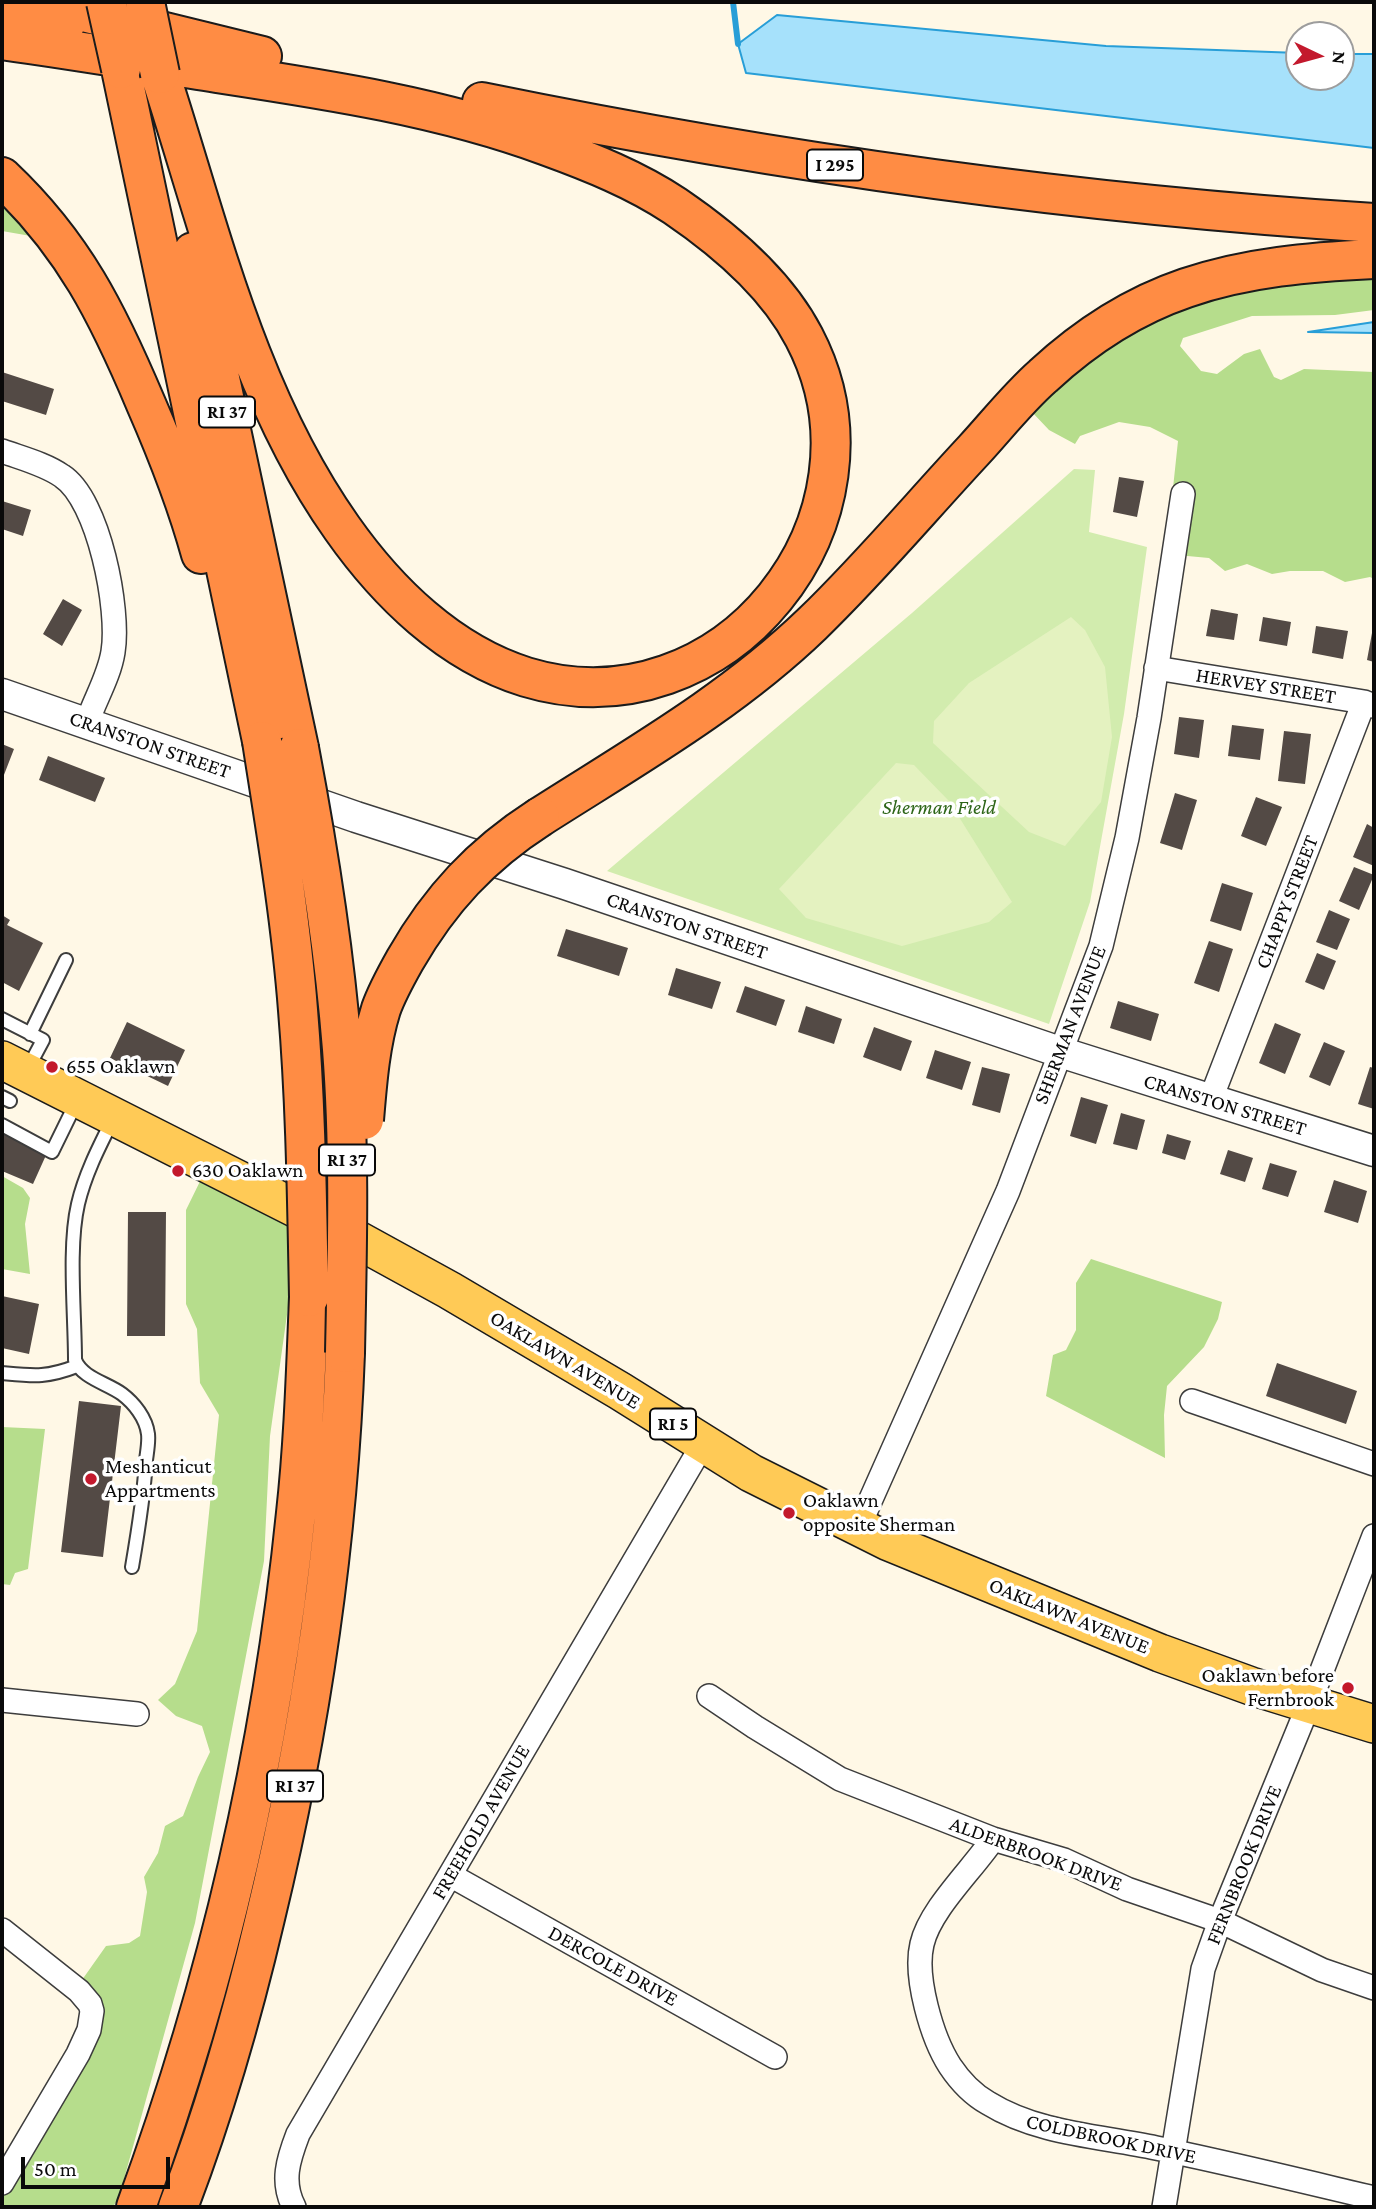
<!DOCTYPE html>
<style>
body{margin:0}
#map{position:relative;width:1376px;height:2209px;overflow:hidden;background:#fff8e6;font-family:"Crimson Pro",serif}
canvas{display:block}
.frame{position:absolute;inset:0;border:4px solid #0a0a0a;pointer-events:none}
.north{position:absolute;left:1285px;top:21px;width:70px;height:70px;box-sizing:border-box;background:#fff;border:2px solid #9d9d9d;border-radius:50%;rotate:95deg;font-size:19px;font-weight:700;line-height:28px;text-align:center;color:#0a0a0a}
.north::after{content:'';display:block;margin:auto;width:24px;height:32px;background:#c3192d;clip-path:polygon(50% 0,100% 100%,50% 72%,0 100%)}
.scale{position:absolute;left:21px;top:2157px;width:149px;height:32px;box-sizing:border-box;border:4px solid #0a0a0a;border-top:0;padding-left:9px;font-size:21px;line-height:24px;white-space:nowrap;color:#0a0a0a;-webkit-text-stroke:5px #fff;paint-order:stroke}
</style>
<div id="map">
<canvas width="1376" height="2209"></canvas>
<div class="frame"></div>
<div class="north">N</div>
<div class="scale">50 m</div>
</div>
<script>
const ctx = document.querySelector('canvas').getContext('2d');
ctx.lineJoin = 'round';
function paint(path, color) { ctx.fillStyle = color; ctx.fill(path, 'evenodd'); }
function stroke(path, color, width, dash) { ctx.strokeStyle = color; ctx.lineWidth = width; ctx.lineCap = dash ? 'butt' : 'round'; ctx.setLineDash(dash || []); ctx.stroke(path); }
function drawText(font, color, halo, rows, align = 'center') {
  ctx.font = font + ' "Crimson Pro",serif'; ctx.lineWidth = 7; ctx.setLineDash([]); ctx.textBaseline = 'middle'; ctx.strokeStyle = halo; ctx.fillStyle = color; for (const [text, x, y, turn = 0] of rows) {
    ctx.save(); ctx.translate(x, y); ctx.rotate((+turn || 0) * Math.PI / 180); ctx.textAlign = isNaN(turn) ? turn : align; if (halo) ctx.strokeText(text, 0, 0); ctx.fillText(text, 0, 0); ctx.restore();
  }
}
const green = new Path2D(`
 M1074 469 1095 470 1089 532 1147 547 1124 714 1090 902 1049 1024 607 871 912 613Z`);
const forest = new Path2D(`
 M2 186 48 239 2 231Z
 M1374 258V310L1335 315 1252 316 1183 338 1180 346 1201 371 1217 374 1244 354 1260 349 1274 377 1281 380 1304 369 1374 372V579L1370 577 1345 582 1323 571H1290L1272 574 1247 564 1225 571 1209 558 1166 554 1178 441 1150 427 1119 422 1080 436 1075 444 1049 430 1031 411 1149 302Z
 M208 1165 290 1206 298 1236 270 1436 264 1561 195 1923 119 2197 113 2207H2V2187L89 2034 77 1987 106 1946 129 1943 140 1936 147 1892 144 1877 158 1853 165 1826 183 1816 198 1777 210 1752 202 1726 176 1716 158 1700 175 1684 197 1631 219 1415 200 1383 197 1329 186 1304V1210Z
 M2 1176 23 1188 30 1198 25 1224 30 1274 2 1269Z
 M1091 1259 1222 1302 1218 1319 1204 1347 1167 1386 1164 1415 1165 1458 1046 1396 1053 1355 1066 1350 1076 1330V1283Z
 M2 1427 45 1429 28 1569 15 1573 10 1585 2 1584Z`);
const pitch = new Path2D(`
 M1071 617 1085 630 1105 667 1112 737 1101 802 1065 846 1029 832 933 743 934 721 969 683Z
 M896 763 914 765 949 801 1012 902 989 922 902 946 806 918 779 889Z`);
const water = new Path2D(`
 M777 15 1106 46 1299 53V77H1341V54H1374V148L746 73 738 44Z
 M1374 322V333L1308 332Z`);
const stream = new Path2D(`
 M733 2 738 44`);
const building = new Path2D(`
 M2 372 54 389 46 415 2 401Z
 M1119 477 1144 481 1137 517 1113 512Z
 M2 501 31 510 23 536 2 529Z
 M63 599 82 610 62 646 43 634Z
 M1211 609 1238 614 1234 640 1206 636Z
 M1263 617 1291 622 1287 646 1259 641Z
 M1316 626 1348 631 1343 659 1312 653Z
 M1372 633H1374V662L1367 660Z
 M1179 717 1204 720 1199 758 1174 754Z
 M1232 725 1264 729 1260 760 1228 756Z
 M1284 731 1311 734 1305 784 1278 781Z
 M2 744 14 749 2 780Z
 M48 756 105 778 95 802 39 780Z
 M1175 793 1197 800 1182 850 1160 843Z
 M1256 797 1282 807 1266 846 1241 836Z
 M1367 824 1374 828V866L1353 857Z
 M1354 867 1374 875 1359 910 1339 901Z
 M1222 883 1253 893 1241 931 1210 921Z
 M1329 910 1350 919 1337 950 1316 942Z
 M2 915 10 920 7 925 43 943 19 991 2 982Z
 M566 929 628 948 619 976 557 956Z
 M1209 941 1233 949 1219 992 1194 983Z
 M1317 953 1336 961 1324 990 1305 982Z
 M676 968 721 982 712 1009 668 995Z
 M745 986 785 1000 776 1026 736 1012Z
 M1118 1001 1159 1014 1151 1041 1110 1028Z
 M806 1006 842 1019 834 1044 798 1032Z
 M127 1022 185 1050 168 1086 110 1058Z
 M1275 1023 1301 1034 1285 1074 1259 1063Z
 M874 1027 912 1041 901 1071 863 1057Z
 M1324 1042 1345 1051 1330 1086 1309 1077Z
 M935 1050 971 1062 962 1090 926 1078Z
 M982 1067 1010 1074 1000 1113 972 1105Z
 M1370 1067 1374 1068V1109L1358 1104Z
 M1081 1097 1108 1105 1096 1144 1070 1136Z
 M1121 1113 1145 1120 1137 1150 1113 1144Z
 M2 1133 47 1153 33 1184 2 1171Z
 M1167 1134 1191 1141 1185 1160 1162 1153Z
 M1228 1150 1253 1158 1245 1182 1220 1174Z
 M1270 1163 1297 1171 1288 1197 1262 1189Z
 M1334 1180 1367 1191 1358 1223 1324 1212Z
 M128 1212H166L165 1336H127Z
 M2 1296 39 1304 29 1354 2 1348Z
 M1277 1363 1357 1391 1346 1424 1266 1396Z
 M79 1401 121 1406 103 1557 61 1552Z`);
const service = new Path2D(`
 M2 1019 43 1040 27 1070
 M30 1034 66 960
 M2 1097 10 1101
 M113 1119C99 1147 85 1174 78 1204 68 1247 75 1314 75 1360 82 1378 107 1383 122 1394 134 1403 146 1418 148 1434 149 1442 147 1452 146 1460 144 1496 138 1532 132 1567
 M2 1125 52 1152 77 1101
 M2 1373C34 1376 46 1378 77 1366`);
const minor = new Path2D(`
 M2 451C21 458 45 464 62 476 99 500 120 610 113 652 109 677 95 699 87 723
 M1156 668 1364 702 1374 706
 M1210 1101 1364 702
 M1192 1401 1374 1464
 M859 1526 1008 1191 1101 946 1127 838 1149 718 1183 494
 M709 1696 755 1727 840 1779 993 1839 1064 1860 1127 1889 1220 1921 1322 1970 1374 1988
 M2 1700 137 1714
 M993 1839C973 1869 930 1909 922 1944 914 1977 932 2038 950 2066 960 2081 972 2094 988 2103 1038 2134 1100 2136 1156 2148 1229 2163 1302 2181 1374 2198
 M450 1875 775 2057
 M2 1930 79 1991 90 2004 92 2011 89 2030 78 2054 2 2183
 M294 2207C281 2182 288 2160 298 2134L703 1444
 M1164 2207 1203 1969 1220 1921 1309 1704 1374 1536`);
const tertiary = new Path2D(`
 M2 694 356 817 565 884 1060 1052 1374 1151`);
const primary = new Path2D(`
 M2 1060 358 1240 449 1290 620 1391 751 1473 889 1542 1160 1653 1251 1686 1374 1724`);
const motorway = new Path2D(`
 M43 2 262 56
 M2 4 67 21
 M2 40C74 50 146 62 217 73 329 90 441 107 547 146 591 162 636 180 675 206 725 240 776 283 804 337 899 518 724 737 526 677 449 653 387 592 342 528 247 394 210 228 160 74
 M121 69 262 741
 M482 102C776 162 1075 204 1374 223
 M2 177C74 245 108 314 146 404 167 452 187 503 201 554
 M193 252 299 748
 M540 817C634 757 731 702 812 624 869 569 920 508 974 450 997 425 1018 398 1043 376 1084 338 1133 306 1186 288 1247 267 1311 262 1374 259
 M136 2207C218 1984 272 1750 296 1513 304 1441 306 1369 309 1297
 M178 2207C214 2113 242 2016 265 1918 310 1732 338 1544 345 1353`);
const motorwayBridge = new Path2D(`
 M106 2 121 69
 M145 2 160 74
 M262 741C276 830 291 920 298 1010 306 1105 307 1201 309 1297
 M299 748C318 848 334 948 342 1049 350 1150 347 1252 345 1353
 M364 1120C367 1084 370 1044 381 1009 387 992 396 976 405 960 440 899 481 855 540 817`);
const markers = [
 [52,1067,7,"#c3192d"],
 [178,1171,7,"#c3192d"],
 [91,1479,7,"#c3192d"],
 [789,1513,7,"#c3192d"],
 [1348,1688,7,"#c3192d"]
];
const shields = [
 [835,165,56],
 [227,412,56],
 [347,1160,56],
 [673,1424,46],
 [295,1786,56]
];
const shieldNames = [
 ["I 295",835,165],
 ["RI 37",227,412],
 ["RI 37",347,1160],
 ["RI 5",673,1424],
 ["RI 37",295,1786]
];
const streetNames = [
 ["HERVEY STREET",1266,686,9],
 ["CRANSTON STREET",150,745,19],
 ["CHAPPY STREET",1287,902,-69],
 ["CRANSTON STREET",687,926,19],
 ["SHERMAN AVENUE",1070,1025,-69],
 ["CRANSTON STREET",1225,1105,17],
 ["OAKLAWN AVENUE",565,1360,31],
 ["OAKLAWN AVENUE",1069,1616,22],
 ["FREEHOLD AVENUE",481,1822,-60],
 ["ALDERBROOK DRIVE",1036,1854,20],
 ["FERNBROOK DRIVE",1244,1865,-68],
 ["DERCOLE DRIVE",613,1966,29],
 ["COLDBROOK DRIVE",1111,2139,12]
];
const parkNames = [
 ["Sherman Field",939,808]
];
const poiNames = [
 ["655 Oaklawn",66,1067],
 ["630 Oaklawn",192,1171],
 ["Meshanticut",105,1467],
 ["Appartments",105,1491],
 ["Oaklawn",803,1501],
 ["opposite Sherman",803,1525],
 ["Oaklawn before",1334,1676,"right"],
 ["Fernbrook",1334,1700,"right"]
];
paint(green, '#d2ecae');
paint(forest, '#b6dd8c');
paint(pitch, '#e4f2c0');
paint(water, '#a6e1fb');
stroke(water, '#289ed7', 2);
stroke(stream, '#289ed7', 6);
paint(building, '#534a45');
stroke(service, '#3d3d3d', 16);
stroke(minor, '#3d3d3d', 26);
stroke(tertiary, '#3d3d3d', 33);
stroke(primary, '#1b1b1b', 40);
stroke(motorway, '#1b1b1b', 42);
stroke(service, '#fff', 12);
stroke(minor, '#fff', 23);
stroke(tertiary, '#fff', 30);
stroke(primary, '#ffca56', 37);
stroke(motorway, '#ff8c44', 38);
stroke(motorwayBridge, '#1b1b1b', 42, []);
stroke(motorwayBridge, '#ff8c44', 38);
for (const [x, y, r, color] of markers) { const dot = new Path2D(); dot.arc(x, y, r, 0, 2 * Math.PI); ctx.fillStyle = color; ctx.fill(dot); stroke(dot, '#fff', 2.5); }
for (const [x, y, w] of shields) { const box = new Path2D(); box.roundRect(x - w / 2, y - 15.5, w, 31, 5); ctx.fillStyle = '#fff'; ctx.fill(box); stroke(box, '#0a0a0a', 2); }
drawText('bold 19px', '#0a0a0a', null, shieldNames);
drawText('21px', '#0a0a0a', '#fff', streetNames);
drawText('italic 21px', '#2c6517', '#fff', parkNames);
drawText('21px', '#0a0a0a', '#fff', poiNames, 'left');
</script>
